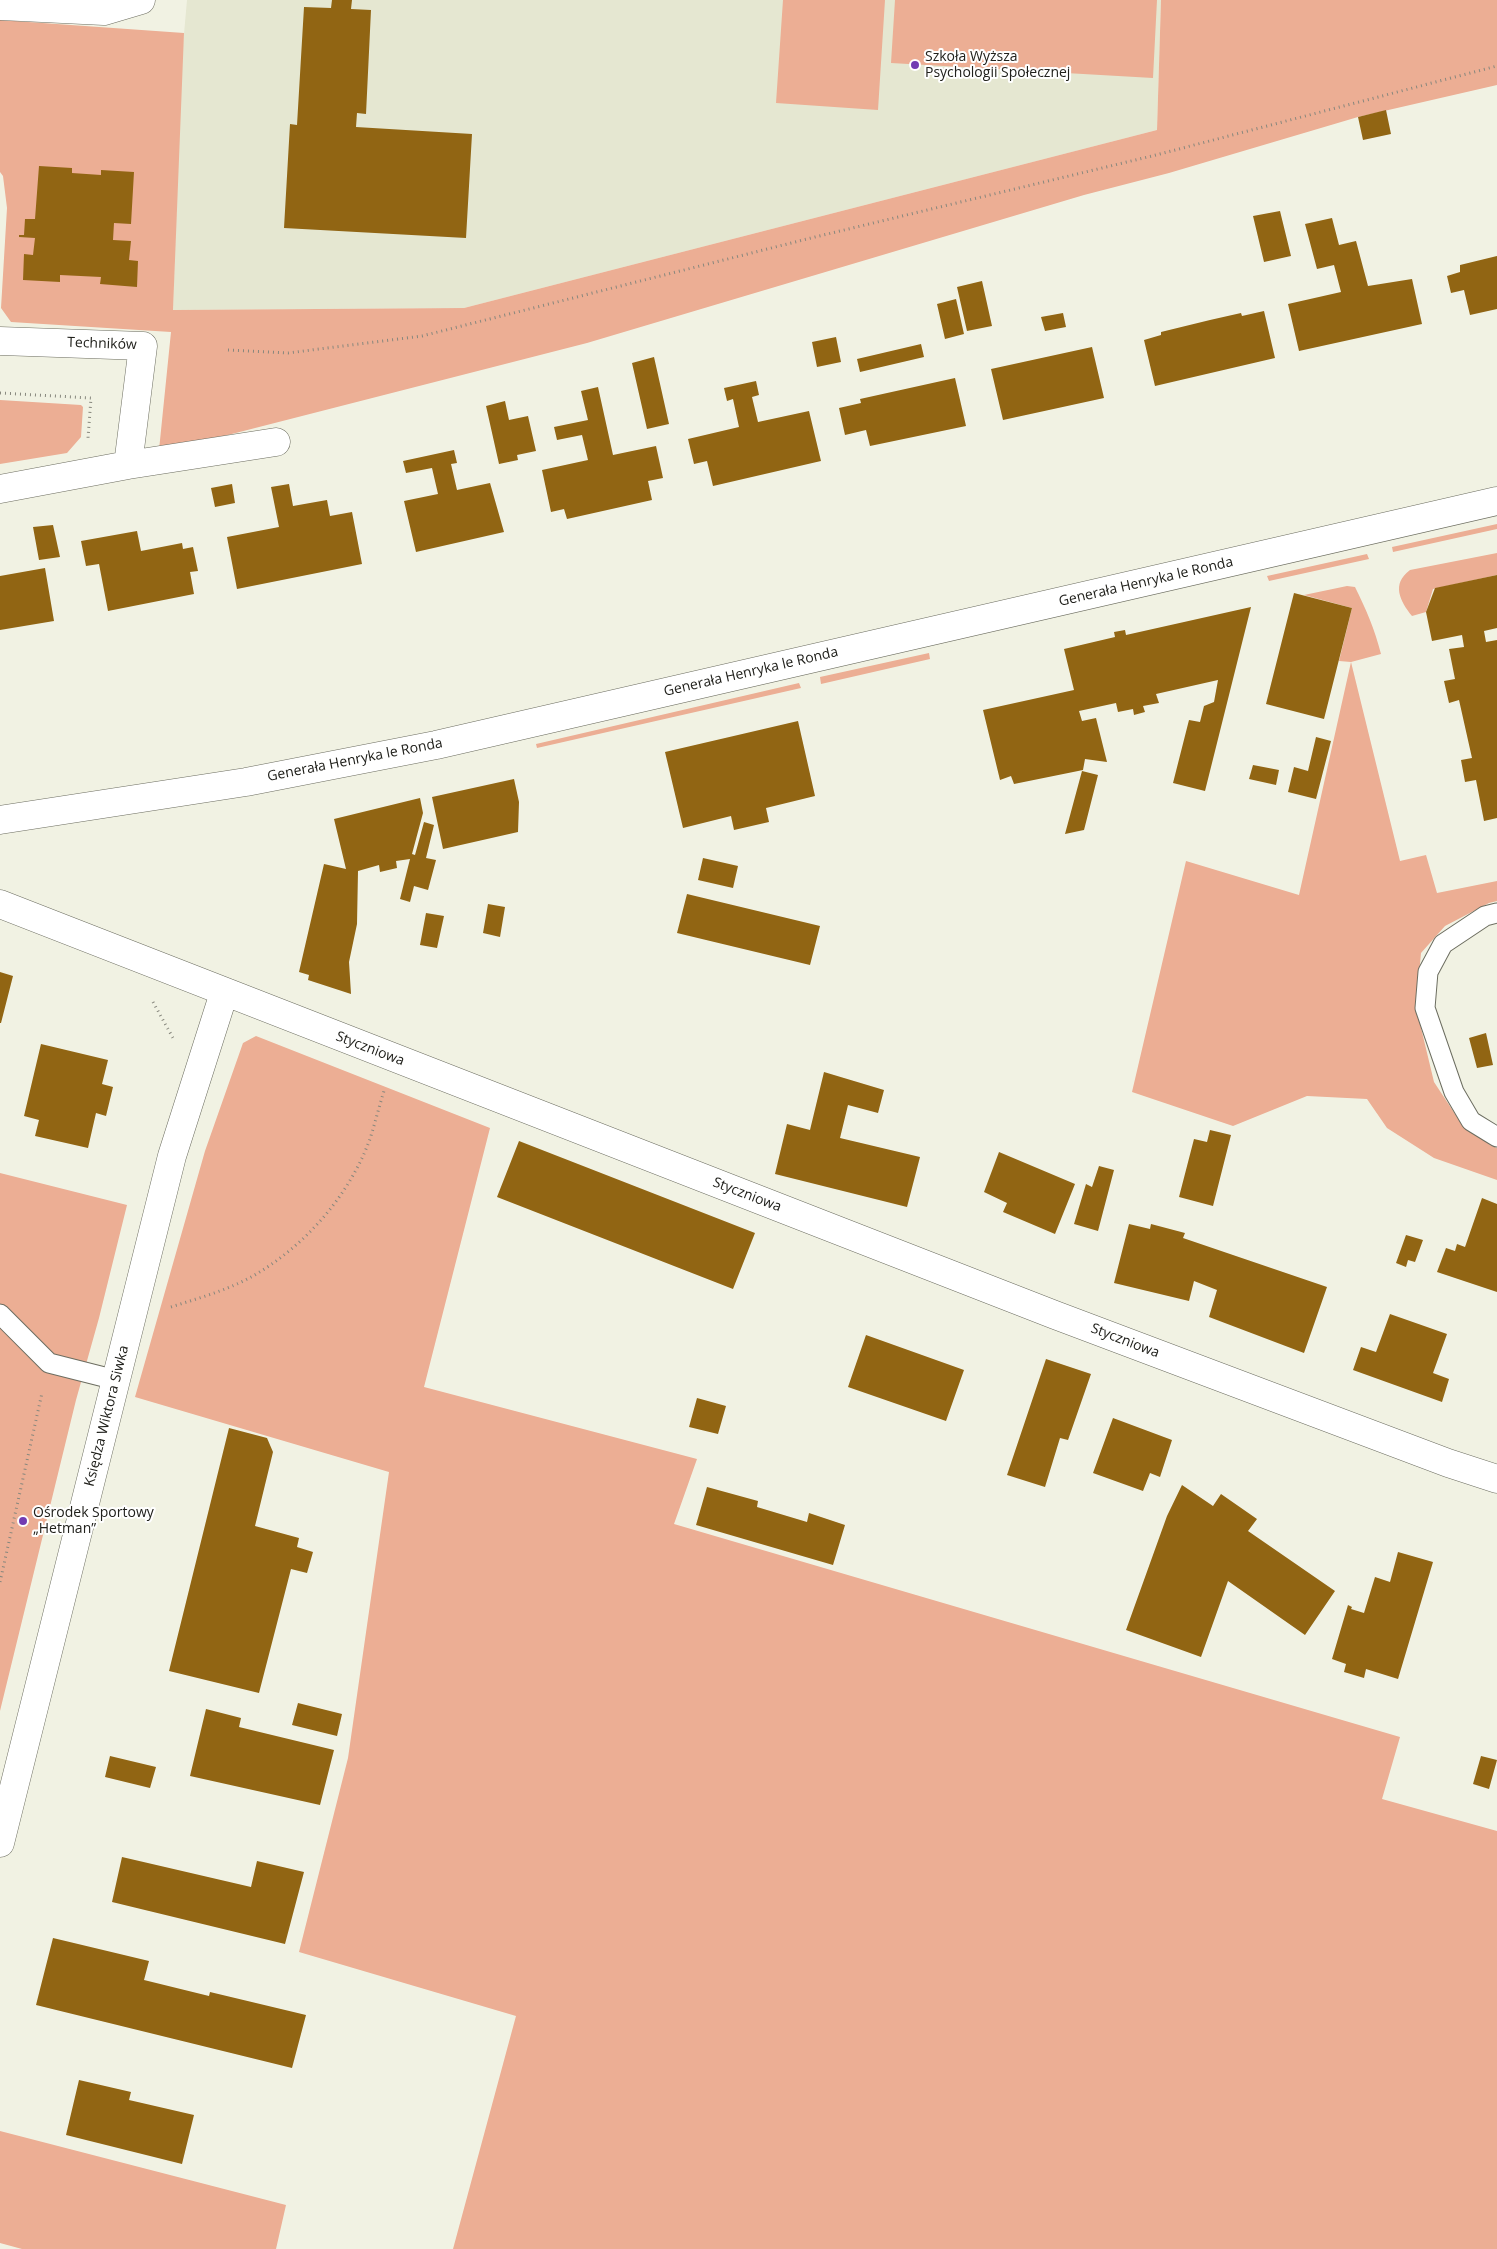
<!DOCTYPE html>
<meta charset="utf-8">
<style>
body{margin:0}
canvas{display:block;background:#f1f2e3}
</style>
<canvas width="1497" height="2249"></canvas>
<script>
const ctx = document.querySelector('canvas').getContext('2d');
ctx.lineJoin = 'round';
function paint(path, color) { ctx.fillStyle = color; ctx.fill(path, 'evenodd'); }
function stroke(path, color, width, dash) { ctx.strokeStyle = color; ctx.lineWidth = width; ctx.lineCap = dash ? 'butt' : 'round'; ctx.setLineDash(dash || []); ctx.stroke(path); }
function drawText(font, color, halo, rows, align = 'center') {
  ctx.font = font + ' "Open Sans",sans-serif'; ctx.lineWidth = 4; ctx.setLineDash([]); ctx.textBaseline = 'middle'; ctx.strokeStyle = halo; ctx.fillStyle = color; for (const [text, x, y, turn = 0] of rows) {
    ctx.save(); ctx.translate(x, y); ctx.rotate((+turn || 0) * Math.PI / 180); ctx.textAlign = isNaN(turn) ? turn : align; if (halo) ctx.strokeText(text, 0, 0); ctx.fillText(text, 0, 0); ctx.restore();
  }
}
const built = new Path2D(`
 M187 0H1161L1157 130 464 308 173 310 181 68Z`);
const green = new Path2D(`
 M783 0H885L878 110 776 103Z
 M895 0H1157L1153 78 891 63Z
 M1161 0H1497V85L1358 117 1169 173 1084 195 587 343 181 447 159 450 171 332 11 322 1 308 7 208 3 176 0 172V20L184 33 173 310 464 308 1157 130Z
 M0 400 81 405 83 407 81 437 67 453 0 464Z
 M1497 524V529L1393 552 1392 547Z
 M1497 553V575L1433 589 1426 612 1412 616C1400 601 1391 584 1410 570Z
 M1367 554 1369 559 1269 581 1267 576Z
 M1347 586 1355 587C1366 609 1375 630 1381 654L1351 662 1400 861 1426 855 1437 893 1497 881V901L1489 903 1445 926 1421 953 1416 1007 1434 1082 1459 1120 1490 1145 1497 1148V1180L1434 1158 1387 1128 1367 1099 1307 1096 1233 1126 1132 1092 1186 861 1299 895 1351 662 1339 661 1352 608 1304 595Z
 M929 653 930 659 821 684 820 677Z
 M799 683 801 688 537 748 536 744Z
 M256 1036 490 1128 424 1387 697 1459 674 1524 1400 1737 1382 1799 1497 1831V2249H453L516 2016 299 1952 348 1758 389 1472 135 1397 205 1151 243 1043Z
 M0 1173 127 1205 99 1318 76 1400 0 1711Z
 M0 2131 286 2205 276 2249H22L0 2243Z`);
const building = new Path2D(`
 M332 0H352L351 9 371 10 366 114 357 113 356 127 472 134 466 238 284 228 290 124 297 125 304 7 331 8Z
 M1386 110 1391 134 1363 140 1358 117Z
 M39 166 72 168V173L101 175V170L134 172 131 224 114 223 113 240 131 241 129 260 138 261 137 287 100 284 101 277 60 275V282L23 280 24 254 33 255 35 238 19 237V235H24L25 219H35Z
 M1280 211 1291 256 1264 262 1253 216Z
 M1332 218 1339 245 1356 241 1368 286 1412 279 1422 324 1299 351 1288 304 1341 292 1334 265 1317 269 1305 224Z
 M1497 256V309L1470 315 1464 290 1451 293 1447 276 1460 272V265Z
 M982 281 992 326 967 331 957 287Z
 M956 299 964 334 945 339 937 304Z
 M1264 311 1275 358 1155 386 1144 340 1161 335V332L1210 320 1241 313 1242 316Z
 M1063 313 1066 327 1045 331 1041 317Z
 M836 337 841 362 817 367 812 342Z
 M921 344 924 357 860 372 857 359Z
 M1092 347 1104 398 1003 420 991 369Z
 M654 357 669 424 647 429 632 363Z
 M955 378 966 426 870 446 866 430 845 435 839 408 861 403 860 399Z
 M756 381 759 395 752 397 758 422 809 411 821 461 713 486 707 461 694 464 688 439 739 427 733 399 727 401 724 388Z
 M598 387 613 455 656 446 663 478 648 481 652 500 567 519 564 509 551 512 542 470 588 460 582 435 557 440 554 427 588 420 581 391Z
 M505 401 509 420 528 416 536 451 517 455 518 460 499 464 486 406Z
 M454 450 457 463 451 464 457 490 490 483 504 532 416 552 404 501 438 494 432 468 406 473 403 461Z
 M232 484 235 503 215 507 211 488Z
 M289 484 293 506 327 500 330 516 352 512 362 564 237 589 227 537 279 527 271 487Z
 M53 525 60 557 39 560 33 527Z
 M137 531 141 551 182 543 183 549 193 547 198 571 190 572 194 594 108 611 99 564 86 566 81 541Z
 M45 568 54 621 0 630V576Z
 M1497 575V628L1484 631 1486 642 1497 640V818L1484 821 1476 780 1465 782 1461 760 1472 758 1459 700 1449 703 1444 681 1455 679 1449 649 1464 647 1462 635 1432 641 1426 612 1435 588Z
 M1294 593 1352 608 1324 719 1266 704Z
 M1251 607 1205 791 1173 783 1189 720 1200 722 1204 706 1214 702 1218 680 1156 694 1159 703 1143 706 1145 712 1134 715 1133 709 1118 712 1116 703 1079 711 1082 721 1096 718 1107 762 1085 759 1083 770 1014 784 1011 776 1000 780 983 710 1074 690 1064 649 1115 637 1114 632 1125 630 1126 635Z
 M798 721 815 796 766 808 769 822 734 830 731 816 683 828 665 752Z
 M1316 737 1331 741 1316 799 1288 792 1294 767 1308 771Z
 M1253 765 1279 770 1276 785 1249 779Z
 M1082 771 1098 775 1084 830 1065 834Z
 M514 779 519 802 518 832 443 849 432 797Z
 M420 798 423 813 412 854 415 855 424 822 434 825 426 858 436 860 428 890 414 886 410 902 400 899 410 859 396 861 397 868 380 872 379 865 358 871 357 924 349 962 351 994 308 980 309 975 299 972 324 864 346 869 334 819Z
 M703 858 738 866 733 888 698 880Z
 M687 894 820 926 810 965 677 933Z
 M488 904 505 907 500 937 483 933Z
 M426 913 444 916 437 948 420 945Z
 M0 972 13 976 1 1023H0Z
 M1486 1033 1493 1065 1477 1068 1469 1038Z
 M41 1044 108 1060 102 1084 113 1087 106 1116 96 1113 88 1148 35 1136 39 1120 24 1116Z
 M824 1072 884 1090 878 1113 848 1105 840 1138 920 1157 907 1207 775 1174 787 1124 810 1130Z
 M1210 1130 1231 1135 1213 1206 1179 1197 1194 1139 1207 1142Z
 M519 1141 755 1233 733 1289 497 1197Z
 M999 1152 1075 1184 1055 1234 1003 1212 1007 1203 984 1192Z
 M1099 1166 1114 1170 1098 1231 1074 1224 1086 1184 1092 1187Z
 M1482 1198 1497 1204V1292L1437 1272 1446 1248 1455 1251 1457 1244 1465 1247Z
 M1129 1224 1150 1229 1151 1224 1185 1233 1183 1238 1327 1287 1304 1353 1209 1317 1217 1290 1194 1281 1189 1301 1114 1283Z
 M1406 1235 1423 1240 1415 1262 1408 1260 1406 1267 1396 1263Z
 M1390 1314 1447 1334 1433 1373 1449 1379 1442 1402 1353 1370 1361 1347 1376 1352Z
 M866 1335 964 1370 946 1421 848 1387Z
 M1046 1359 1091 1374 1068 1440 1060 1438 1045 1487 1007 1475Z
 M697 1398 726 1406 718 1434 689 1427Z
 M1113 1418 1172 1440 1160 1477 1150 1473 1143 1491 1093 1473Z
 M229 1428 267 1438 273 1452 255 1526 299 1538 297 1547 313 1552 307 1573 291 1569 259 1693 169 1671Z
 M1182 1485 1213 1506 1221 1494 1257 1519 1248 1531 1335 1591 1305 1635 1228 1581 1201 1657 1126 1630 1167 1516Z
 M707 1487 758 1501 757 1507 807 1522 809 1513 845 1525 833 1565 696 1525Z
 M1398 1552 1433 1562 1398 1679 1366 1669 1364 1678 1344 1672 1346 1664 1332 1659 1348 1605 1352 1607 1351 1609 1364 1613 1375 1577 1390 1582Z
 M298 1703 342 1714 337 1736 292 1725Z
 M206 1709 241 1718 239 1727 334 1750 320 1805 190 1776Z
 M110 1756 156 1767 150 1788 105 1777Z
 M1481 1756 1497 1760 1489 1789 1473 1784Z
 M122 1857 251 1887 257 1861 304 1872 285 1944 112 1902Z
 M53 1938 149 1961 144 1980 209 1996 210 1992 306 2015 292 2068 36 2005Z
 M79 2080 131 2092 129 2100 194 2115 182 2164 66 2135Z`);
const path = new Path2D(`
 M228 350 288 353 422 336 815 237 1152 156 1497 66
 M0 393 91 398 88 438
 M153 1002 173 1038
 M171 1307C199 1298 228 1290 253 1276 305 1246 349 1196 370 1139 375 1123 379 1107 384 1091
 M0 1582 42 1393`);
const service = new Path2D(`
 M1497 913 1485 916 1443 944 1428 972 1425 1008 1454 1092 1471 1121 1497 1137
 M0 1314 49 1363 116 1380`);
const minor = new Path2D(`
 M0 6 104 11 141 0
 M0 341 143 346 128 465 0 489
 M128 465 276 442
 M0 904 1055 1315 1448 1463 1497 1479
 M0 1843 172 1156 224 993`);
const tertiary = new Path2D(`
 M0 820 246 782 436 745 1497 501`);
const markers = [
 [915,65,5,"#723bb2"],
 [23,1521,5,"#723bb2"]
];
const poiNames = [
 ["Szkoła Wyższa",925,57],
 ["Psychologii Społecznej",925,73],
 ["Ośrodek Sportowy",33,1513],
 ["„Hetman”",33,1529]
];
const streetNames = [
 ["Techników",102,344,2],
 ["Generała Henryka le Ronda",1146,582,-13],
 ["Generała Henryka le Ronda",751,672,-13],
 ["Generała Henryka le Ronda",355,760,-11],
 ["Styczniowa",370,1049,21],
 ["Styczniowa",747,1195,21],
 ["Styczniowa",1125,1341,21],
 ["Księdza Wiktora Siwka",107,1416,-76]
];
paint(built, '#e5e7d1');
paint(green, '#ecae94');
paint(building, '#916513');
stroke(service, '#6c6d60', 21);
stroke(minor, '#6c6d60', 29);
stroke(tertiary, '#6c6d60', 29);
stroke(path, '#87877d', 3, [1, 4]);
stroke(service, '#fff', 19);
stroke(minor, '#fff', 28);
stroke(tertiary, '#fff', 28);
for (const [x, y, r, color] of markers) { const dot = new Path2D(); dot.arc(x, y, r, 0, 2 * Math.PI); ctx.fillStyle = color; ctx.fill(dot); stroke(dot, '#fff', 2); }
drawText('14px', '#21211c', '#fff', poiNames, 'left');
drawText('14px', '#21211c', '#fff', streetNames);
</script>
